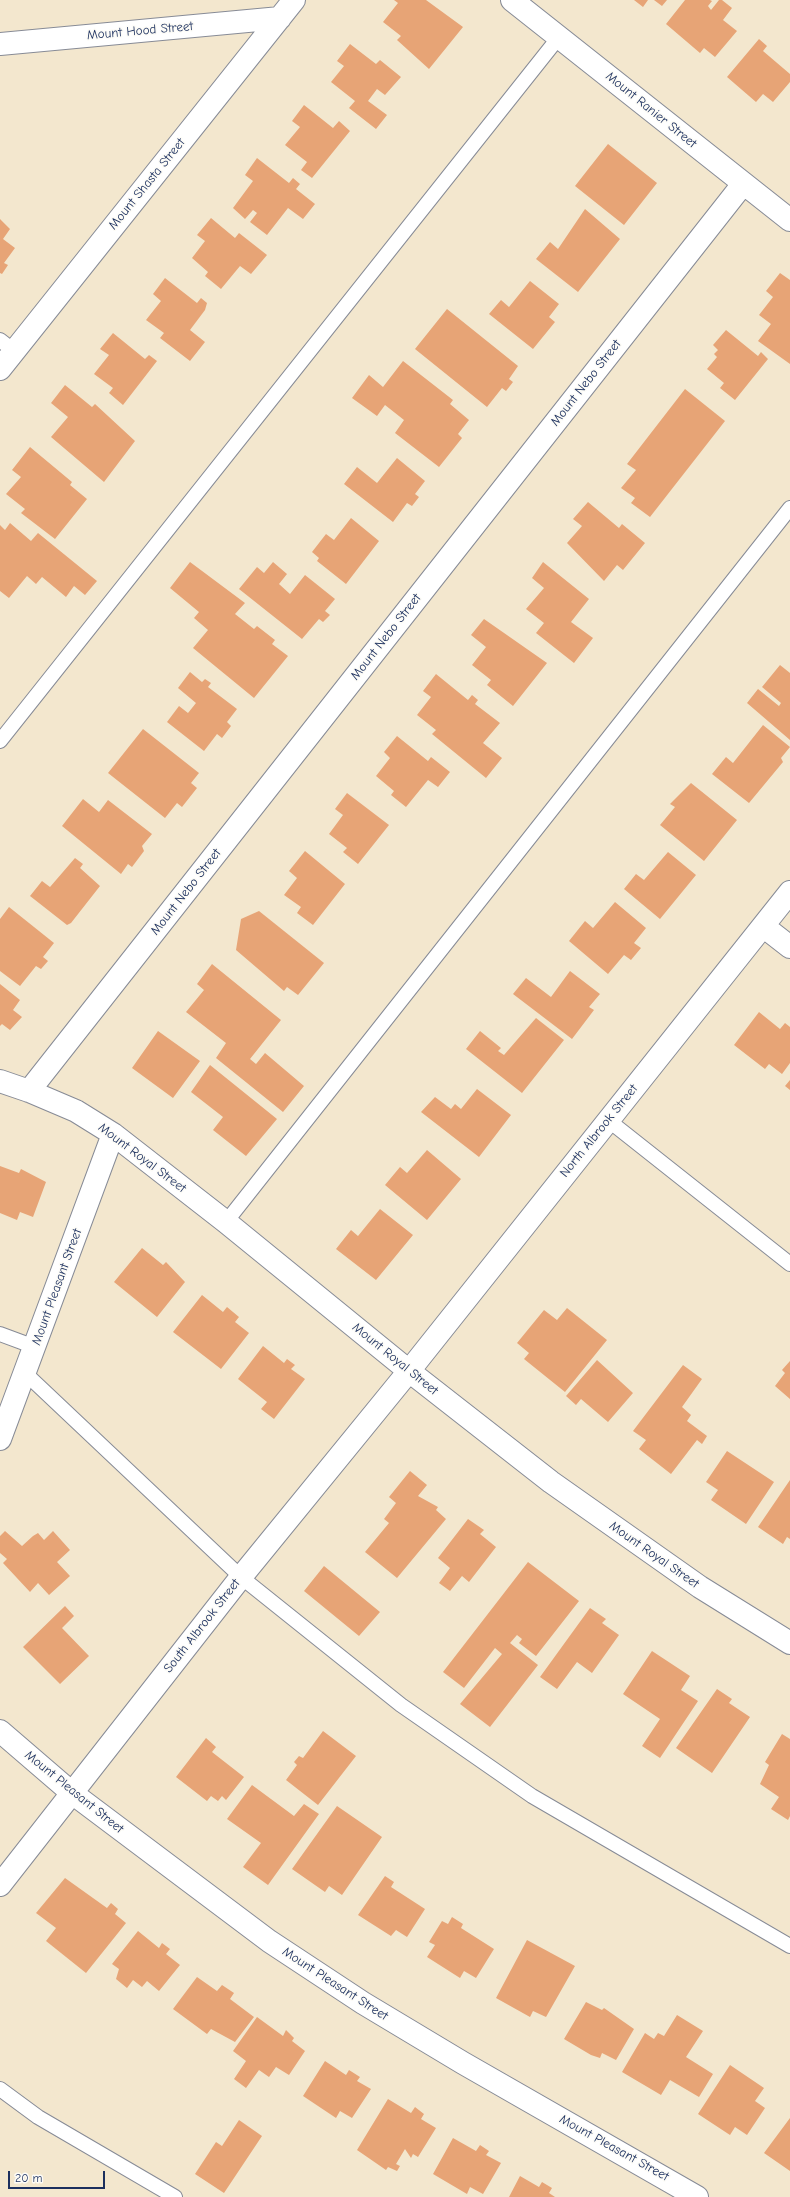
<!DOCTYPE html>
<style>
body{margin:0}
#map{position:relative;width:790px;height:2197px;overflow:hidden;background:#f3e7ce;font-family:"Comic Neue",sans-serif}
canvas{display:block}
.scale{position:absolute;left:8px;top:2171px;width:97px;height:18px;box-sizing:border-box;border:2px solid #1b2f5e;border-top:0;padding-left:5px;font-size:12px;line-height:14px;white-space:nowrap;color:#1b2f5e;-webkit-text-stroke:3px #fdfcf7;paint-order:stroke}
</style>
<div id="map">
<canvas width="790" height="2197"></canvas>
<div class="scale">20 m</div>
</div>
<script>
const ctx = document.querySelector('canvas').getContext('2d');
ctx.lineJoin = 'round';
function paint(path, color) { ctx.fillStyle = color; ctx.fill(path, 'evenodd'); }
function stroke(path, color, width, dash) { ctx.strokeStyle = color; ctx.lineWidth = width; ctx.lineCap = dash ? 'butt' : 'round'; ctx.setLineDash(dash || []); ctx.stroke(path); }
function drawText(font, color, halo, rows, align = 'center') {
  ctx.font = font + ' "Comic Neue",sans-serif'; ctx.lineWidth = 3; ctx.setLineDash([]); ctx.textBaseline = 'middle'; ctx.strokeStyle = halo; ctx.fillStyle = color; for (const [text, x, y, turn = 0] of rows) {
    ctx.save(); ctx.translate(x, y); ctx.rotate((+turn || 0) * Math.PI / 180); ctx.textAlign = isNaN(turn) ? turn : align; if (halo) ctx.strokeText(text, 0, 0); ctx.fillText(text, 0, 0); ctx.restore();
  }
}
const building = new Path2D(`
 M394 0H426L463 27 429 69 397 40 401 36 383 22 398 3Z
 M634 0H648L643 7Z
 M654 0H667L662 6Z
 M685 0H710L712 1 708 6 711 10 719 0H722L732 8 723 20 737 31 715 57 704 48 700 53 666 24Z
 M759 39 767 46 763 51 790 74V82L773 102 763 94 756 102 727 77Z
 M350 44 376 64 380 60 401 77 385 95 377 89 368 101 387 115 376 129 349 108 355 101 331 82 344 66 337 61Z
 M304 105 333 128 339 121 350 131 312 178 301 170 307 162 285 145 300 127 292 121Z
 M608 144 657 183 624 225 575 186Z
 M257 158 289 183 293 178 300 184 296 189 315 204 303 219 288 208 267 235 250 222 257 213 253 210 245 219 233 208 253 181 245 175Z
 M585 209 620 239 578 292 536 259 550 242 558 249Z
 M211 218 235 238 239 233 267 255 251 274 240 266 221 289 205 276 208 272 192 258 205 241 197 235Z
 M0 219 10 229 3 239 15 248 4 263 8 265 2 274 0 273Z
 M780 273 790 280V364L758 341 771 324 759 315 773 297 766 291Z
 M165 278 197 303 201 298 207 303 205 310 190 330 205 342 190 361 160 338 164 333 146 320 161 301 153 294Z
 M530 281 559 304 549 317 555 322 533 349 489 314 501 300 509 307Z
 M447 309 518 366 509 379 513 382 506 391 502 388 487 407 415 349Z
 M726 330 758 356 761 352 768 359 735 400 720 388 724 383 707 369 717 357 714 354 718 350 713 345Z
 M113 333 145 359 149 355 157 361 123 405 109 393 113 388 94 374 109 355 100 349Z
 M403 361 453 400 450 404 469 420 458 434 462 438 439 467 395 433 404 420 385 405 377 416 352 398 369 375 383 387Z
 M65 385 92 407 95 404 135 441 104 482 51 437 68 417 51 403Z
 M685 389 725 421 650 517 631 503 635 498 621 488 636 470 627 464Z
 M30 447 72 482 70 485 87 499 55 539 21 513 25 509 6 494 21 477 12 470Z
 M397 458 425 481 415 494 419 497 412 506 407 503 393 522 344 484 357 467 377 483Z
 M588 502 619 528 622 524 645 543 623 570 617 565 604 581 567 543 582 526 573 519Z
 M351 518 379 541 346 584 317 561 319 558 312 552 326 534 334 540Z
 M10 523 31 541 38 533 97 581 85 595 74 586 66 597 42 577 36 584 27 576 9 598 0 591V525L5 530Z
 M190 562 245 603 235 614 254 629 257 626 275 640 272 644 288 656 254 698 193 648 208 630 194 618 199 612 170 588Z
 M273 562 287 574 279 584 290 594 305 575 335 599 325 611 330 615 323 622 319 619 302 639 239 589 257 567 264 573Z
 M543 562 589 599 571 622 593 638 574 663 536 633 544 623 526 609 544 588 532 578Z
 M484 619 547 663 513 706 487 685 491 680 472 665 486 647 471 635Z
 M780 665 790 673V740L747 703 758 689 779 706 781 703 762 687Z
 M190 672 202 682 205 679 211 683 208 687 237 709 227 722 231 726 222 738 217 734 204 751 167 722 179 706 188 713 196 703 178 688Z
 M436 674 468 700 472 695 478 700 475 704 500 723 483 743 502 758 486 778 432 734 436 730 417 715 431 697 423 691Z
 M763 725 790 747 781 758 783 762 749 803 712 774 726 757 733 763Z
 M143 729 199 773 191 783 197 788 182 807 177 803 165 818 108 773Z
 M397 736 428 761 431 757 450 772 438 787 428 780 406 807 391 795 394 791 376 776 390 758 384 752Z
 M691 783 737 820 704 861 660 825 675 807 670 804Z
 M347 793 389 825 358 864 343 852 347 848 329 834 343 815 335 809Z
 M83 799 99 812 108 800 152 834 142 846 144 851 132 867 128 864 121 874 62 826Z
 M305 851 345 884 313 925 297 913 301 907 284 895 297 878 289 871Z
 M668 852 696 875 660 919 624 889 636 874 644 880Z
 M75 858 83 864 80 868 100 886 71 923 67 925 30 896 42 881 50 887Z
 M615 902 646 928 634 943 641 948 631 960 624 955 608 974 569 941 585 921 593 928Z
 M9 907 54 943 43 957 48 961 41 969 36 966 20 986 0 971V919Z
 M259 911 324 963 298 995 287 987 284 991 236 950 241 919Z
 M212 964 281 1020 250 1059 256 1064 265 1053 304 1086 283 1112 216 1058 226 1043 186 1012 204 990 197 984Z
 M570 971 600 994 589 1007 594 1010 572 1039 513 994 526 978 551 997Z
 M0 984 20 1000 13 1010 22 1017 10 1030 2 1024 0 1026Z
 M759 1012 780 1029 785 1023 790 1027V1063L782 1074 769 1064 765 1069 734 1045Z
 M536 1018 564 1040 522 1093 466 1049 480 1031 501 1048 498 1051 504 1055Z
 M158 1031 200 1061 173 1098 132 1068Z
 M210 1065 277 1119 246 1156 213 1130 223 1117 191 1092Z
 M790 1080V1090L785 1086Z
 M477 1089 511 1115 479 1157 421 1112 435 1097 451 1109 455 1104 461 1109Z
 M427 1150 461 1179 427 1220 385 1185 400 1167 407 1173Z
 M0 1166 19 1173 21 1169 46 1182 33 1217 20 1212 17 1220 0 1213Z
 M380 1209 413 1235 376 1280 336 1249 351 1230 358 1236Z
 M142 1248 163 1265 166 1262 185 1282 157 1317 114 1282Z
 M202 1295 223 1312 227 1307 239 1317 235 1322 249 1333 221 1369 173 1332Z
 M567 1308 607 1340 565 1392 524 1359 529 1353 517 1343 544 1310 557 1320Z
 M263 1346 284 1363 287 1359 295 1365 291 1369 305 1379 274 1419 261 1409 267 1402 238 1379Z
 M597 1360 633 1393 608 1422 581 1399 576 1405 566 1396Z
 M790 1361V1399L775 1386 785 1373 782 1370Z
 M683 1365 702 1379 682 1407 691 1415 687 1421 707 1436 702 1444 697 1440 671 1474 639 1449 646 1440 633 1431Z
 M727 1451 774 1482 746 1524 711 1500 718 1490 706 1482Z
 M410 1471 427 1485 418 1496 438 1507 436 1510 446 1519 397 1578 365 1552 389 1523 384 1519 396 1503 389 1497Z
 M790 1480V1539L787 1537 783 1544 758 1527Z
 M468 1519 484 1530 480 1534 496 1547 469 1582 462 1576 450 1591 439 1583 450 1568 438 1558Z
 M5 1531 22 1546 33 1536 38 1533 44 1540 53 1531 70 1550 57 1562 70 1576 49 1595 38 1583 30 1592 3 1563 7 1559 0 1553V1536Z
 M528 1562 579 1601 536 1656 519 1643 522 1639 517 1635 510 1643 538 1665 490 1727 460 1704 502 1654 495 1648 464 1688 443 1672Z
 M324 1566 380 1612 359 1636 304 1591Z
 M65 1606 74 1616 62 1628 89 1656 60 1684 23 1647Z
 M590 1608 606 1619 602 1623 619 1635 592 1673 577 1662 557 1689 540 1677Z
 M652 1651 690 1676 681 1690 698 1701 660 1758 642 1746 660 1719 623 1694Z
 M717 1689 732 1699 729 1703 750 1717 712 1773 676 1748Z
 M323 1731 356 1756 318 1805 286 1780 297 1765 294 1762 299 1756 303 1758Z
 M782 1734 790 1739V1816L788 1820 771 1809 779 1797 760 1784 769 1765 765 1762Z
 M206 1738 216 1747 212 1752 244 1777 226 1800 222 1796 218 1801 211 1796 207 1801 176 1777Z
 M252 1785 294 1816 304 1804 319 1814 268 1885 243 1867 261 1843 227 1819Z
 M337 1806 382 1837 342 1895 329 1886 325 1892 292 1869Z
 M385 1876 394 1882 391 1887 425 1909 407 1937 396 1930 391 1936 358 1915Z
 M65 1878 107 1908 111 1903 118 1909 115 1914 126 1923 86 1973 46 1941 56 1928 36 1913Z
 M452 1917 463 1924 461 1928 494 1949 476 1978 464 1971 460 1978 427 1957 435 1945 429 1942 442 1921 448 1924Z
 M138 1931 159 1948 162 1943 170 1949 166 1954 180 1965 159 1991 147 1981 142 1987 133 1980 127 1988 116 1979 119 1969 112 1964Z
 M527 1940 575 1966 546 2017 533 2011 530 2017 496 1998Z
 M197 1977 217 1991 222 1985 234 1993 230 1999 254 2017 235 2042 211 2029 207 2034 173 2009Z
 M586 2002 602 2010 604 2008 634 2029 616 2060 602 2053 600 2058 591 2055 564 2039Z
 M677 2015 703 2031 686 2057 713 2074 699 2097 670 2080 661 2095 622 2072 645 2033 654 2039 658 2033 664 2036Z
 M257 2017 283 2036 286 2030 294 2038 292 2041 305 2051 289 2075 276 2067 269 2077 259 2070 246 2088 234 2079 246 2061 233 2051Z
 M325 2061 346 2075 349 2070 360 2077 357 2081 371 2089 352 2118 340 2111 336 2118 303 2096Z
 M730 2065 764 2088 755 2101 765 2108 747 2135 735 2127 730 2135 698 2114Z
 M388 2099 411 2113 415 2107 424 2114 421 2119 436 2128 418 2157 413 2154 411 2158 405 2149 396 2164 400 2166 397 2171 388 2167 386 2170 357 2150Z
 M790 2118V2171L764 2153Z
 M239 2120 262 2136 224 2193 195 2174 216 2142 222 2146Z
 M453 2138 476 2151 480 2145 489 2151 486 2155 501 2163 483 2194 470 2187 467 2194 433 2174Z
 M520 2176 539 2187 542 2182 552 2188 549 2193 555 2197H509Z`);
const lane = new Path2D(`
 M0 340 14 351
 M0 741 559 37
 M608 1120 790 1264
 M226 1222 790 508
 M0 1334 35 1347
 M25 1373 241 1577 401 1705 532 1796 790 1946
 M0 2089 38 2117 175 2197`);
const street = new Path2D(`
 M512 0 790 220
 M0 44 280 18
 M0 369 294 0
 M763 926 790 947
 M0 1081 29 1091 76 1111 113 1134 226 1222 409 1371 551 1482 700 1587 790 1643
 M29 1091 743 184
 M0 1439 113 1134
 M0 1731 72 1793 269 1941 363 2003 463 2063 697 2197
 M0 1885 241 1577 409 1371 790 892`);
const streetNames = [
 ["Mount Hood Street",140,31,-5],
 ["Mount Ranier Street",651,110,39],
 ["Mount Shasta Street",147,184,-51],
 ["Mount Nebo Street",586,383,-52],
 ["Mount Nebo Street",386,637,-52],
 ["Mount Nebo Street",186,892,-52],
 ["North Albrook Street",599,1131,-51],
 ["Mount Royal Street",142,1158,37],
 ["Mount Pleasant Street",57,1287,-70],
 ["Mount Royal Street",395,1359,39],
 ["Mount Royal Street",654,1555,35],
 ["South Albrook Street",202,1626,-52],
 ["Mount Pleasant Street",74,1792,39],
 ["Mount Pleasant Street",335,1984,33],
 ["Mount Pleasant Street",614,2148,29]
];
paint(building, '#e7a476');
stroke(lane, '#878b96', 16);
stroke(street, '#878b96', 24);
stroke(lane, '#fff', 14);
stroke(street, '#fff', 22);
drawText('13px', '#1b2f5e', '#fdfcf7', streetNames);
</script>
